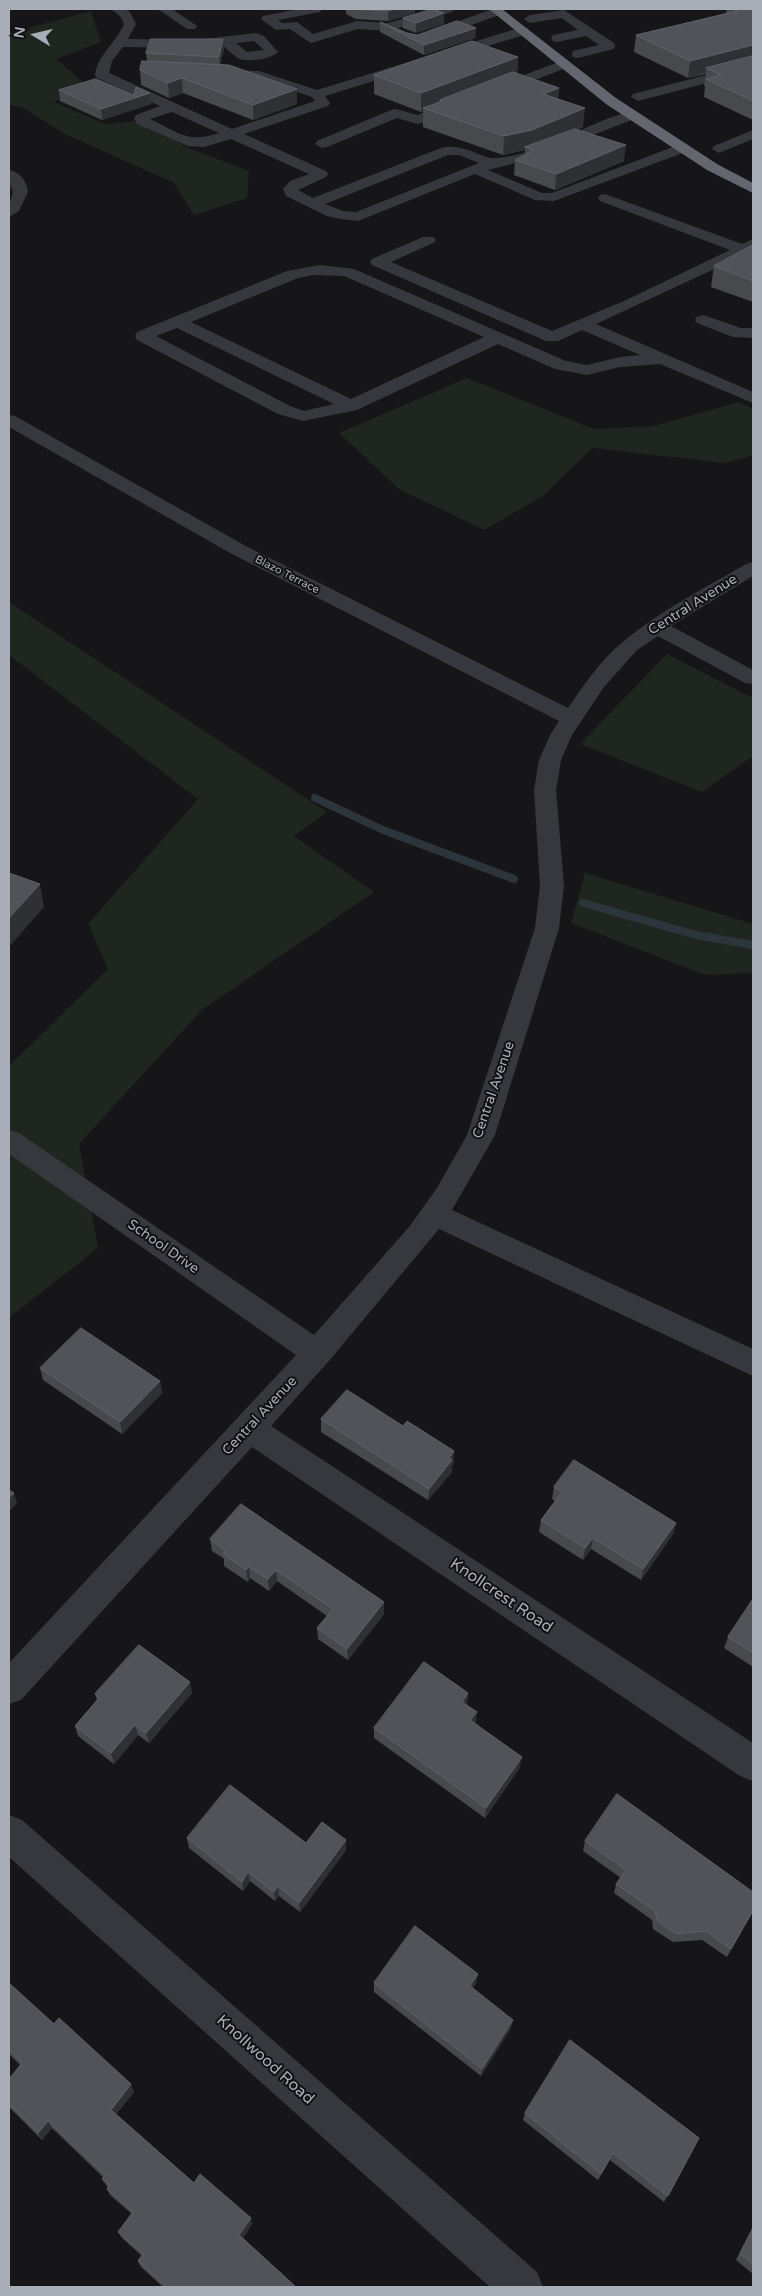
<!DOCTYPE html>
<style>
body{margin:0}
#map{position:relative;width:762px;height:2296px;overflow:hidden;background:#161618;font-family:"Varela Round",sans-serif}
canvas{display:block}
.frame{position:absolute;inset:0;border:10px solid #a8adb8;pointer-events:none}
.north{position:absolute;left:10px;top:10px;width:50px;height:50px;-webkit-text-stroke:4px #111113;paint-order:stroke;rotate:279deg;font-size:14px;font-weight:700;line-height:20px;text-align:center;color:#a8adb8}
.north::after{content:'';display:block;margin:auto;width:18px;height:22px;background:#a8adb8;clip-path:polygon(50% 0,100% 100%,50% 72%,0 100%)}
</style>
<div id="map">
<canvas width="762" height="2296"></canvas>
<div class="frame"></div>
<div class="north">N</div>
</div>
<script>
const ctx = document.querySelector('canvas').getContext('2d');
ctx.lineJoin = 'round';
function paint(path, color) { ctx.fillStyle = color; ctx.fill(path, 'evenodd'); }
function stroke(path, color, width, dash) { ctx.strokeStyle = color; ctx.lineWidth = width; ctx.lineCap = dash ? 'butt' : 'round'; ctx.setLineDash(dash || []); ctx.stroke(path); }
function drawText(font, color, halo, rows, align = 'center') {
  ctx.font = font + ' "Varela Round",sans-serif'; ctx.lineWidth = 4; ctx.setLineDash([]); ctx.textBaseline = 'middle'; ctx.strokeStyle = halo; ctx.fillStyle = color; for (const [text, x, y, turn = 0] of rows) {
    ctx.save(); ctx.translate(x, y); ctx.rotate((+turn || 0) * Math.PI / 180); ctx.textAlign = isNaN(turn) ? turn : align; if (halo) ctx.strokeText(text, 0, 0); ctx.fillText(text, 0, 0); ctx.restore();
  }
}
const green = new Path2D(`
 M91 11 101 42 56 59 86 85 54 102 105 124 138 121 191 149 249 171 247 198 194 215 174 183 63 133 24 108 9 105V33Z
 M467 378 594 429 654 426 739 402 753 409V455L725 463 592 448 543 496 484 530 399 489 339 433Z
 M9 602 327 812 294 836 374 892 202 1010 79 1144 98 1248 9 1318V1066L108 969 88 924 198 799 9 655Z
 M667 654 753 698V756L702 792 580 744Z
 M585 873 753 924V973L705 975 571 923Z`);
const stream = new Path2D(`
 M315 798 383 830 514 879
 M583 903 696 935 753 945`);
const minor = new Path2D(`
 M111 9H125L130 12 136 24 128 39 197 40 255 33 264 36 278 52C272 59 247 63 238 58 233 55 227 49 222 45L197 48 123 47 112 61 109 73 232 129 315 101 312 97 258 79 216 76 214 73 216 70 259 71 317 90 519 28H527L529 31 527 34 325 96 330 103 328 106 244 134 326 171 328 174 326 177 298 190 313 198 441 148C466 142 480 160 497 158 545 154 586 122 632 111L637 112 639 115 637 118 528 160 488 170 542 193H552L678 145H688L690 148 688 151 554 201 535 200 475 174 358 221 341 219 327 216 286 196 283 189 290 181 309 174 231 139 204 147 188 146 137 124 134 118 136 115 160 106 97 78 95 75C98 54 116 43 124 24L121 17ZM254 41 264 50 247 52 236 43ZM172 112 219 133C188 144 178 132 150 119ZM448 155H459L479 163 356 212 343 211 325 204Z
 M158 9H172L197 26 195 29H187Z
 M299 9H322L320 12 278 20 282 23 297 22 313 34 357 21 388 23 436 9H454L452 12 389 31 358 29 311 43 290 29 276 30 261 19 263 16Z
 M493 9H503L504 11 502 14 433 39 429 40 423 36 425 33Z
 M564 10 614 43 615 46 614 49 578 58 573 57 572 54 573 51 599 45 586 36 557 42 553 41 551 38 553 35 578 30 562 18 530 23 524 19 530 15Z
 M564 60 569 61 571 64 569 67 422 123 417 124 397 118 327 147 322 148 315 144 317 141 391 110 396 109 417 115Z
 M753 63V71L638 101 631 97 633 94Z
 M753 130V139L719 153 712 149 714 146Z
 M9 170C20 172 27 181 28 192L19 211 9 217V204L13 192 9 181Z
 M605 194 742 244 753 239V251L596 324 753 392V403L660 364 620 367 587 375 555 369 498 344 357 410 303 421 278 414 137 340 135 336 137 332 287 271 320 265 354 269 566 361 587 365 620 357 640 355 582 330 558 341H546L372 265 370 262 372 259 423 237H433L436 240 433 243 391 262 552 331 624 301 730 250 600 201 598 198 600 195ZM314 275 344 276 484 337 351 399 191 322 298 278ZM177 328 334 404 304 411 290 406 156 336Z
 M703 315 741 328H753V338L733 337 697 323 695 320 697 317Z
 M9 415 15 416 244 545 568 708C584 685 601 659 624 641 661 610 705 588 746 564L753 562V576L671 626 753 670V684L745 683 658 636 637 650 604 687 572 735 561 760 556 790 564 886 559 928 495 1135 452 1210 753 1349V1376L439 1229 328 1362 271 1426 753 1743V1781L740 1776 252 1447 21 1700 9 1704V1663L296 1355 9 1154V1130L19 1133 314 1335 409 1227 437 1188 467 1135 535 928 540 886 534 790 539 760 550 735 559 721 230 553 9 427Z
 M9 1815 22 1820 537 2272 543 2287H490L9 1857Z`);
const highway = new Path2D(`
 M489 9H502L616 98 717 164 753 183V193L707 170 606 104Z`);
const wall = new Path2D(`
 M346 9H415V13L388 21 356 19 346 14Z
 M727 9H753V120L704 97 705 86H704L706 74 688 78 634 52 636 35 726 13Z
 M403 18 444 24 416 33 403 28Z
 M380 22 407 33 417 35 476 28 475 38 424 55 380 32Z
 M223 39 224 49 220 64 297 89V104L253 120 183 93 169 98 141 85 140 70 147 61 146 53Z
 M518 57 517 74 559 88 558 99 583 127 577 130 624 161 555 190 514 175 515 160 525 155V150L503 155 423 127V111L421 112 374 94V75Z
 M59 90 134 95 150 93 151 104 102 120 60 101Z
 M753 245V302L711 287 714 266Z
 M40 1368 160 1381 162 1393 122 1434 43 1380Z
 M321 1419 403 1426 454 1451V1463L452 1465V1472L428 1500 321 1432Z
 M554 1487 676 1523 673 1534 641 1580 591 1549 583 1560 539 1532 541 1520 555 1501 552 1499Z
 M210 1539 384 1614 348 1660 318 1639 317 1628 327 1616 277 1581 269 1591 250 1578 248 1582 224 1566V1559L212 1551Z
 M753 1599V1667L724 1648 728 1637Z
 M192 1693 149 1743 138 1735 114 1764 78 1736 75 1726 97 1700 95 1694Z
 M468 1693 467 1703V1704L476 1722 475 1724 520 1767 485 1818 374 1738V1728Z
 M187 1838 306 1843 346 1840V1850L300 1912 279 1896 275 1901 250 1881 243 1891 189 1848Z
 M585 1841 753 1892V1912L727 1957 702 1940 673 1942 653 1929 652 1920 614 1893 616 1884 621 1878 583 1851Z
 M9 1983 54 2024 134 2092 116 2114 194 2183 252 2224 243 2238 296 2287H163L141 2267 138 2261 142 2256 122 2238 118 2232 132 2214 110 2195 107 2189 108 2187 106 2185 102 2179 103 2177 52 2128 42 2140 9 2107V2079L20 2065 9 2054Z
 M374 1983H476L473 1988 511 2028 481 2076 374 1992Z
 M525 2113 699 2138 664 2202 610 2160 598 2180 523 2120Z
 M753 2226V2274L736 2260Z`);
const shadedWall = new Path2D(`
 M395 9H415V13L388 21V11Z
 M444 13V24L416 33V23Z
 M476 28 475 38 424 55V45Z
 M223 39 224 49 220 67 219 57Z
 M753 45V62L706 68V73L688 78 690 61Z
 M518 57 517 76 442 101 440 100V105L423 108V111L421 112V93Z
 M182 78 183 93 169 98 168 83Z
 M559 88 558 106 543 94Z
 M297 89V104L253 120V105Z
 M150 93 151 104 102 120 101 109Z
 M585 108 583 127 530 149 525 147V150L503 155 504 136Z
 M626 145 624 161 555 190 556 174Z
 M40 884 44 907 9 947V918Z
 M160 1381 162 1393 122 1434 120 1422Z
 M454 1451V1463L452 1465V1472L428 1500 429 1489Z
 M14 1493 17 1503 9 1512V1498Z
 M676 1523 673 1534 641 1580 643 1569Z
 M593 1538 591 1549 583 1560 585 1548Z
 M249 1567 250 1578 248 1582 246 1570Z
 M276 1570 277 1581 269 1591 268 1579Z
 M384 1602V1614L348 1660 347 1649Z
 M190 1682 192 1693 149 1743 146 1733Z
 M468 1693 467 1703 461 1712 462 1702Z
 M477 1712 476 1722 469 1731 470 1720Z
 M135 1725 138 1735 114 1764 111 1753Z
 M522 1757 520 1767 485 1818 486 1808Z
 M346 1840V1850L300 1912 299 1903Z
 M248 1872 250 1881 243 1891 242 1882Z
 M278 1886 279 1896 275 1901 274 1892Z
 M753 1910V1912L727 1957 731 1949Z
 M478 1974 476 1983 469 1994 470 1986Z
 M513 2020 511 2028 481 2076 482 2069Z
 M131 2084 134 2092 114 2117 111 2110Z
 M48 2121 52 2128 42 2140 38 2133Z
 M613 2153 610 2160 598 2180 601 2174Z
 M251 2218 252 2224 241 2241 239 2235Z`);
const building = new Path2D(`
 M355 9H395L388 11Z
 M433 9 444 13 416 23 403 18Z
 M733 9H753V45L690 61 636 35 738 11Z
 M457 21 476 28 424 45 380 22 407 33 417 35Z
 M151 39H223L219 57 146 53Z
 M472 41 518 57 421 93 374 75Z
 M753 56V101L706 79 721 75 706 68Z
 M142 61 229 65 297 89 253 105 182 78 168 83 140 70Z
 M513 72 559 88 543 94 585 108 532 130 504 136 423 108 442 101 440 100Z
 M96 79 134 95 136 87 150 93 101 109 59 90Z
 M575 129 626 145 556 174 515 160 534 150 525 147Z
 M753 245V281L714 266Z
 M9 873 40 884 9 918Z
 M81 1328 160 1381 120 1422 40 1368Z
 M347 1390 403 1426 407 1421 454 1451 449 1458 452 1460 429 1489 321 1419Z
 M574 1460 676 1523 643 1569 593 1538 585 1548 541 1520 562 1492 554 1487Z
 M9 1490 14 1493 9 1498Z
 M241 1504 384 1602 347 1649 317 1628 333 1609 276 1570 268 1579 249 1567 246 1570 223 1554 226 1551 210 1539Z
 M753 1599V1653L728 1637Z
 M139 1645 190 1682 146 1733 135 1725 111 1753 75 1726 99 1698 95 1694Z
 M424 1662 468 1693 462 1702 477 1712 470 1720 522 1757 486 1808 374 1728Z
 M230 1785 306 1843 322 1822 346 1840 299 1903 278 1886 274 1892 248 1872 242 1882 187 1838Z
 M617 1794 753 1892V1910L731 1949 706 1931 676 1934 657 1920 655 1911 616 1884 626 1870 585 1841Z
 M415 1926 478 1974 470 1986 513 2020 482 2069 374 1983Z
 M9 1983 54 2024 59 2018 131 2084 111 2110 194 2183 200 2174 251 2218 239 2235 296 2287H166L138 2261 143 2254 118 2232 133 2212 107 2189 109 2185 102 2179 105 2175 48 2121 38 2133 9 2104V2079L22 2063 9 2050Z
 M570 2040 699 2138 668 2196 613 2153 601 2174 525 2113Z
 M753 2229V2264L740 2254Z`);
const farStreetnames = [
 ["Blazo Terrace",287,575,27]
];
const streetNames = [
 ["Central Avenue",693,605,-32],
 ["Central Avenue",494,1090,-71],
 ["School Drive",163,1247,35],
 ["Central Avenue",260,1416,-47]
];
const nearStreetnames = [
 ["Knollcrest Road",501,1596,34],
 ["Knollwood Road",265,2060,42]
];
paint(green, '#1e261f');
stroke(stream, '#2c353c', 8);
paint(minor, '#37383d');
paint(highway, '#63666e');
paint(wall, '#47494d');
paint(shadedWall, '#2f3033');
paint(building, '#525359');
stroke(building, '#5f6168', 1);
drawText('11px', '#a8adb8', '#111113', farStreetnames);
drawText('14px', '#a8adb8', '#111113', streetNames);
drawText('16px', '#a8adb8', '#111113', nearStreetnames);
</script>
